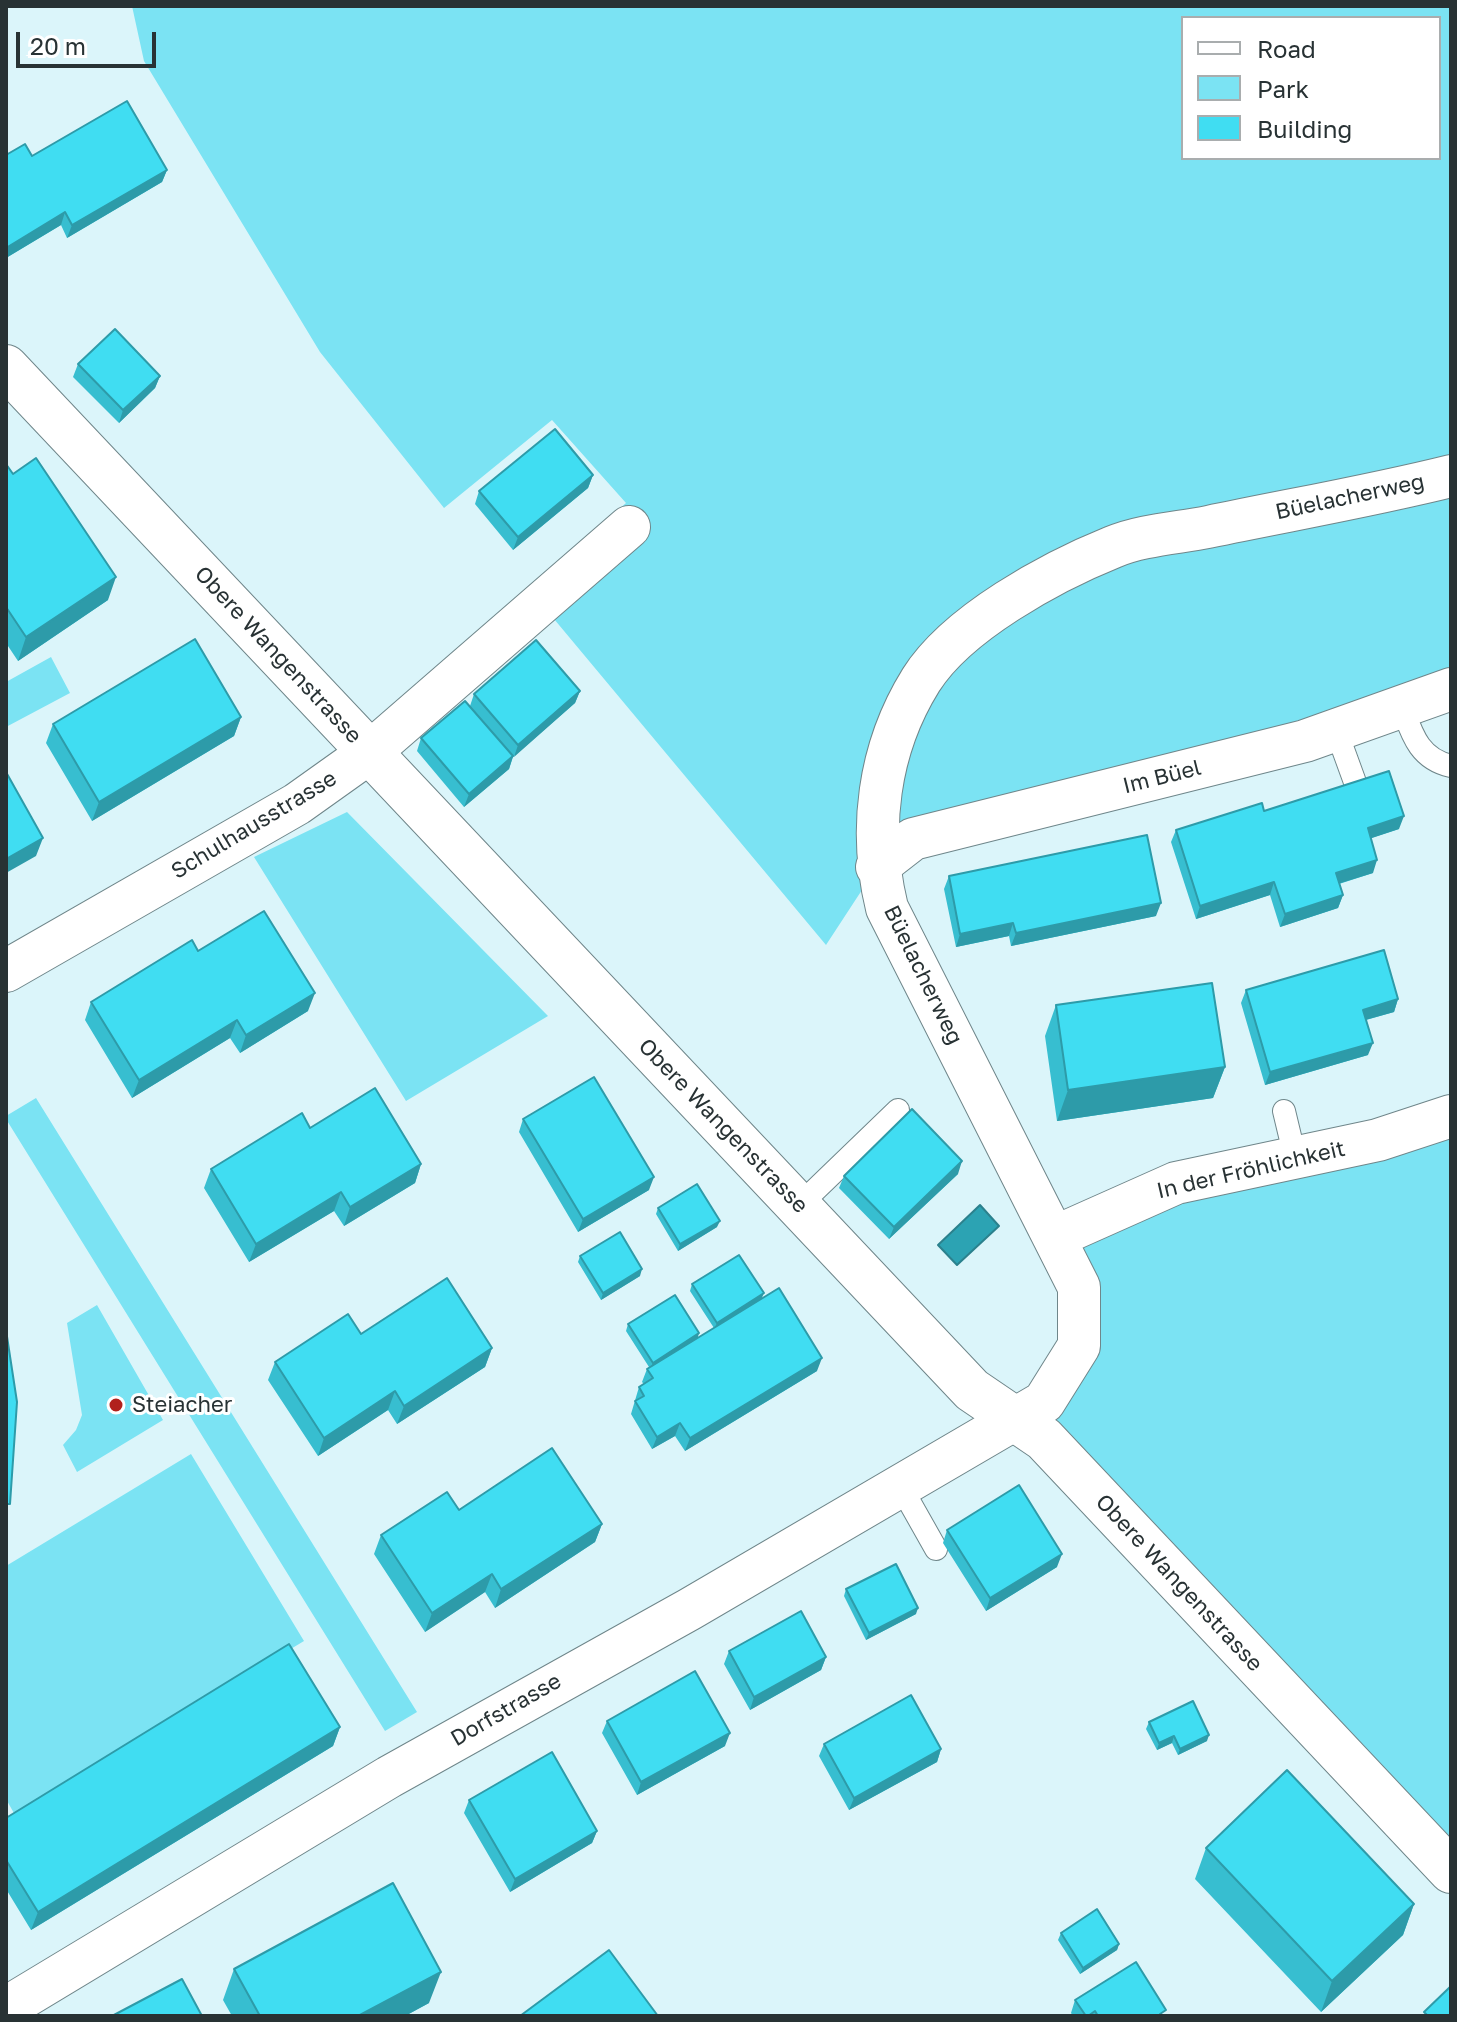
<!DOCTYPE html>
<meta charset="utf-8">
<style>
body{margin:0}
#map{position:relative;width:1457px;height:2022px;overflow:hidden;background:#dbf5fa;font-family:"Golos Text",sans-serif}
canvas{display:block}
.frame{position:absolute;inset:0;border:8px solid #283234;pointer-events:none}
.legend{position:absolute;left:1181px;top:16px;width:260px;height:144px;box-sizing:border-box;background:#fff;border:2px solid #a9adae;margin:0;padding:10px 14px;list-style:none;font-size:24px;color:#283234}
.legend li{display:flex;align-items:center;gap:16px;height:40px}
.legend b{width:40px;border:2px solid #a9adae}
.scale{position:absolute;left:16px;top:32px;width:140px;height:36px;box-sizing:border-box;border:4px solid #283234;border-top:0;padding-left:10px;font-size:24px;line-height:28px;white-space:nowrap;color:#283234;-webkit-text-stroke:6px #fff;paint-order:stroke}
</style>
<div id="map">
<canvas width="1457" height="2022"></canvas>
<div class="frame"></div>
<ul class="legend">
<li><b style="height:10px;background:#fff"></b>Road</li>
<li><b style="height:22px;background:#7be3f3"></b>Park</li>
<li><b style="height:22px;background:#40ddf2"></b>Building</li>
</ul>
<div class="scale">20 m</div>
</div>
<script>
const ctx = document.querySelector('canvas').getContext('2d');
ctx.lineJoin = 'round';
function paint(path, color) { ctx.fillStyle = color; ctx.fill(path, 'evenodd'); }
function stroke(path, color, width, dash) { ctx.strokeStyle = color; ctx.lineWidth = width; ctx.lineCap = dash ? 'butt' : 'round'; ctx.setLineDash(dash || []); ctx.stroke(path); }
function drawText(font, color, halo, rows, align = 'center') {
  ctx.font = font + ' "Golos Text",sans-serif'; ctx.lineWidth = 6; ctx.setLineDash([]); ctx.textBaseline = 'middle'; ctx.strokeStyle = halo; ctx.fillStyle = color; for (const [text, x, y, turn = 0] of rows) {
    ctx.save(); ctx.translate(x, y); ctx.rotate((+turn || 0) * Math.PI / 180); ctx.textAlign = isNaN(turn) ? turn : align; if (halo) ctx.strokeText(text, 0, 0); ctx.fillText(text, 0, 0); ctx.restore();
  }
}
const green = new Path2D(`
 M132 6H1451V689L877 867 826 945 529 589 626 503 552 420 444 508 320 352 144 61ZM1183 18H1439V158H1183Z
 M51 657 70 693 6 727V682Z
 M347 812 548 1016 406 1101 254 857Z
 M36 1098 417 1712 385 1731 6 1119V1116Z
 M1451 1116V1871L1044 1440 1079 1346 1057 1236Z
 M97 1305 163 1420 77 1472 63 1445 76 1430 82 1415 67 1323Z
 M191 1454 304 1641 15 1815 6 1799V1566Z`);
const water = new Path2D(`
 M980 1205 999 1226 957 1265 938 1245Z`);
const service = new Path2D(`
 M1402 707C1412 734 1419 759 1451 766
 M1336 730 1356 785
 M1284 1111 1295 1157
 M797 1203 813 1192 898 1110
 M901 1487 936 1549`);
const minor = new Path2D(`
 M877 867 913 839 1305 741 1451 689
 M6 971 297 804 370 752 629 527
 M1057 1236 1176 1183 1378 1140 1451 1116
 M6 2008 389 1777 690 1609 1044 1402 1079 1346V1287L887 908C868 831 878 749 921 680 957 623 1051 572 1113 547 1141 535 1177 533 1208 527 1289 510 1371 496 1451 476`);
const tertiary = new Path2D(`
 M6 367 972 1390 1044 1439 1451 1871`);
const wall = new Path2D(`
 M6 155 32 156 167 170 162 182 67 238 61 225 6 258Z
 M78 364 160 376 155 388 119 423 73 377Z
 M6 464 108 600 18 661 6 643Z
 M593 475 588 488 513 550 475 504 479 491Z
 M580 691 575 703 513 757 509 769 464 807 417 751 421 738 470 706 474 694Z
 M241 717 234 736 92 821 46 743 53 724Z
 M1264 811 1399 829 1371 838 1373 873 1339 884 1343 895 1338 908 1280 927 1270 895 1196 919 1171 842 1176 830Z
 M949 876 1156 916 1011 946 1009 936 956 947 944 889Z
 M198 951 308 1011 240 1053 230 1038 132 1098 85 1020 91 1002Z
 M1246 990 1398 999 1394 1012 1366 1020 1368 1055 1265 1085 1241 1003Z
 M1056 1005 1225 1067 1213 1098 1057 1121 1045 1036Z
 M523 1119 649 1190 578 1232 519 1132Z
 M310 1128 421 1164 415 1183 344 1226 334 1211 249 1262 204 1188 211 1169Z
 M958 1174 889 1239 839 1188 844 1176Z
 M658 1208 717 1227 678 1251 656 1214Z
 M580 1256 640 1276 601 1300 578 1262Z
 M692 1284 762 1298 817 1371 685 1451 675 1436 652 1449 631 1414 639 1387 644 1384 642 1382 647 1369 649 1367 626 1331 628 1324 699 1333 697 1338 714 1328 690 1291Z
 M361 1334 492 1348 485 1367 397 1424 388 1410 318 1456 268 1380 275 1362Z
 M459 1510 602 1524 595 1542 495 1608 485 1592 425 1632 374 1554 381 1535Z
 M947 1530 1057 1567 986 1611 943 1543Z
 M846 1589 916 1614 866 1640 844 1596Z
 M729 1651 826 1657 821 1670 750 1710 724 1664Z
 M607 1721 725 1746 637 1795 602 1733Z
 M1149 1722 1207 1741 1178 1755 1172 1743 1157 1750 1146 1729Z
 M340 1727 333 1746 31 1930 6 1889V1818Z
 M824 1744 941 1749 937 1762 849 1810 819 1756Z
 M469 1800 597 1831 592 1843 510 1892 464 1813Z
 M1206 1848 1414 1904 1403 1935 1321 2012 1195 1879Z
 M1061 1933 1119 1944 1117 1950 1080 1974 1058 1940Z
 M234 1969 429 2003 405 2016H232L223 2000Z
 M1075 2000 1164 2016H1073L1071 2013Z`);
const shadedWall = new Path2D(`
 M167 170 162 182 67 238 72 225Z
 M65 212 61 225 6 258V248Z
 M160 376 155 388 119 423 123 410Z
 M593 475 588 488 513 550 518 537Z
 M116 577 108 600 18 661 26 637Z
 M580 691 575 703 514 757 518 745Z
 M241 717 234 736 92 821 99 802Z
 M513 756 509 769 464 807 469 794Z
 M1404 816 1399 829 1363 841 1368 828Z
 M43 838 36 856 6 873V859Z
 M1377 860 1373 873 1331 886 1336 873Z
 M1274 882 1270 895 1196 919 1200 906Z
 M1343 895 1338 908 1280 927 1285 914Z
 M1161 903 1156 916 1011 946 1016 933Z
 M1013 923 1009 936 956 947 960 934Z
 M315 993 308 1011 240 1053 246 1035Z
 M1398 999 1394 1012 1358 1022 1363 1010Z
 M237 1020 230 1038 132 1098 139 1080Z
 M1373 1043 1368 1055 1265 1085 1270 1072Z
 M1225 1067 1213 1098 1057 1121 1068 1090Z
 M962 1161 958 1174 889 1239 894 1227Z
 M421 1164 415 1183 344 1226 350 1207Z
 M654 1177 649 1190 578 1232 583 1219Z
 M341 1192 334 1211 249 1262 256 1244Z
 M720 1221 717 1227 678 1251 680 1244Z
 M642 1269 640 1276 601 1300 603 1293Z
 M764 1293 761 1300 714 1329 717 1323Z
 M699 1333 697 1340 650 1369 653 1363Z
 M492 1348 485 1367 397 1424 404 1406Z
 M822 1358 817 1371 685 1451 690 1438Z
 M395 1391 388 1410 318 1456 324 1438Z
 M680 1423 675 1436 652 1449 657 1437Z
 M602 1524 595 1542 495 1608 501 1589Z
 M1062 1554 1057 1567 986 1611 990 1598Z
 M492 1574 485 1592 425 1632 432 1613Z
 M918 1608 916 1614 866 1640 869 1633Z
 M826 1657 821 1670 750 1710 754 1697Z
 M340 1727 333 1746 31 1930 38 1912Z
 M730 1733 725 1746 637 1795 641 1782Z
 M1209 1735 1207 1741 1178 1755 1180 1749Z
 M1174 1736 1172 1743 1157 1750 1159 1743Z
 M941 1749 937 1762 849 1810 854 1798Z
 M597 1831 592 1843 510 1892 515 1879Z
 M1414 1904 1403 1935 1321 2012 1332 1981Z
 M1119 1944 1117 1950 1080 1974 1083 1968Z
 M441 1972 429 2003 405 2016H358Z`);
const building = new Path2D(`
 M127 101 167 170 72 225 65 212 6 248V155L25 144 32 156Z
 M115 329 160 376 123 410 78 364Z
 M555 429 593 475 518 537 479 491Z
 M36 458 116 577 26 637 6 607V464L13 474Z
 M195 639 241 717 99 802 53 724Z
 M536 640 580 691 518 745 474 694Z
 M465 701 513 756 469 794 421 738Z
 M1389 771 1404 816 1368 828 1377 860 1336 873 1343 895 1285 914 1274 882 1200 906 1176 830 1262 803 1264 811Z
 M6 772 43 838 6 859Z
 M1147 835 1161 903 1016 933 1013 923 960 934 949 876Z
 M264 911 315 993 246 1035 237 1020 139 1080 91 1002 192 940 198 951Z
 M1384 950 1398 999 1363 1010 1373 1043 1270 1072 1246 990Z
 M1212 983 1225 1067 1068 1090 1056 1005Z
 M594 1077 654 1177 583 1219 523 1119Z
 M375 1088 421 1164 350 1207 341 1192 256 1244 211 1169 302 1113 310 1128Z
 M912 1109 962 1161 894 1227 844 1176Z
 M697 1184 720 1221 680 1244 658 1208Z
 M620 1232 642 1269 603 1293 580 1256Z
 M739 1255 764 1293 717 1323 692 1284Z
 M447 1278 492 1348 404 1406 395 1391 324 1438 275 1362 348 1314 361 1334Z
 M779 1288 822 1358 690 1438 680 1423 657 1437 635 1401 644 1396 639 1387 653 1378 647 1369Z
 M675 1295 699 1333 653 1363 628 1324Z
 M6 1330 17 1402 10 1504H6Z
 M552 1448 602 1524 501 1589 492 1574 432 1613 381 1535 447 1492 459 1510Z
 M1019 1485 1062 1554 990 1598 947 1530Z
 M896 1564 918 1608 869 1633 846 1589Z
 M801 1611 826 1657 754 1697 729 1651Z
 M289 1644 340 1727 38 1912 6 1860V1818Z
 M695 1671 730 1733 641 1782 607 1721Z
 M911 1695 941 1749 854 1798 824 1744Z
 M1193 1701 1209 1735 1180 1749 1174 1736 1159 1743 1149 1722Z
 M552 1752 597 1831 515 1879 469 1800Z
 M1287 1770 1414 1904 1332 1981 1206 1848Z
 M393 1883 441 1972 358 2016H260L234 1969Z
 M1097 1909 1119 1944 1083 1968 1061 1933Z
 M609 1950 658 2016H520Z
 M1136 1962 1166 2010 1160 2014 1162 2016H1098L1095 2011 1088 2016H1086L1075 2000Z
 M182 1979 202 2016H112Z
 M1451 1986V2016H1428L1424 2012Z`);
const markers = [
 [116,1405,8,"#b1211c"]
];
const streetNames = [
 ["Büelacherweg",1350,497,-12],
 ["Obere Wangenstrasse",278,655,47],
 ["Im Büel",1162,777,-14],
 ["Schulhausstrasse",254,825,-31],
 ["Büelacherweg",923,975,64],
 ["Obere Wangenstrasse",723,1126,46],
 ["In der Fröhlichkeit",1251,1170,-13],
 ["Obere Wangenstrasse",1179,1583,47],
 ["Dorfstrasse",506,1710,-30]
];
const poiNames = [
 ["Steiacher",132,1405]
];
paint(green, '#7be3f3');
paint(water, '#2ca3b3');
stroke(water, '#2b818d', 2);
stroke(service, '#6f868a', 24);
stroke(minor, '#6f868a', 44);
stroke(tertiary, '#6f868a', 46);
stroke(service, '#fff', 22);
stroke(minor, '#fff', 42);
stroke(tertiary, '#fff', 44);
paint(wall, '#37bed0');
paint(shadedWall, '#2d9ba9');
paint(building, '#40ddf2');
stroke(building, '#2d9ba9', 2);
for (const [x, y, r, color] of markers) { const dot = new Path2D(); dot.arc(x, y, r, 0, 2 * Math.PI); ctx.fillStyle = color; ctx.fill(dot); stroke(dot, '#fff', 3); }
drawText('22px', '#283234', '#fff', streetNames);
drawText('22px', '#283234', '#fff', poiNames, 'left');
</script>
